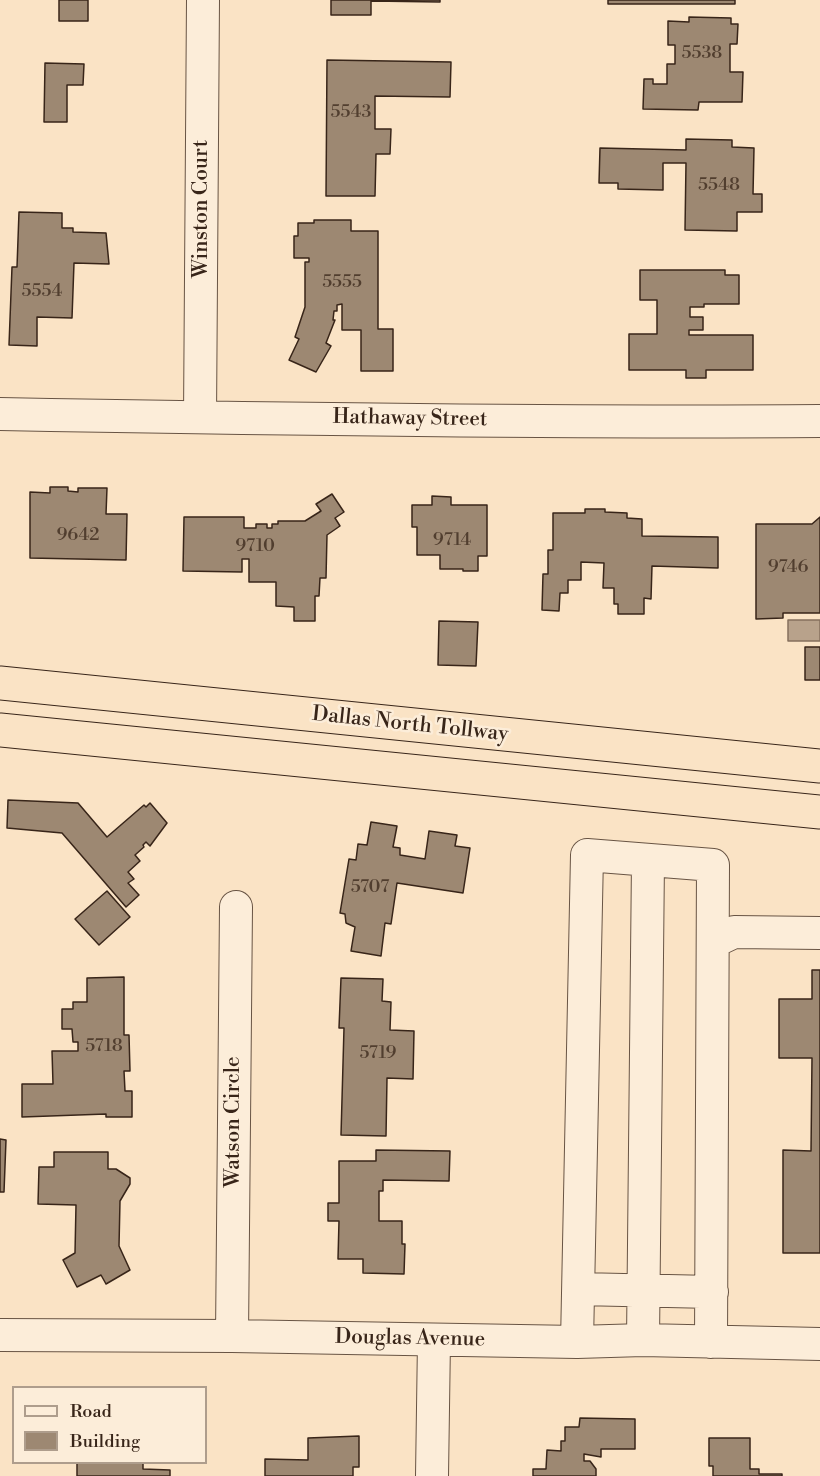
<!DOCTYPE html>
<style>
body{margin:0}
#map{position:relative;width:820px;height:1476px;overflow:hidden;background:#fae3c5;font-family:"Libre Bodoni",serif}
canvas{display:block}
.legend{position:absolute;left:12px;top:1386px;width:195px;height:78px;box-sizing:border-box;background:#fcedd9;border:2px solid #ae9d8c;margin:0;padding:8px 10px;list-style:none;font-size:18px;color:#382519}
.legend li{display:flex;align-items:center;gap:12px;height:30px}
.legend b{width:30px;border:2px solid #ae9d8c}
</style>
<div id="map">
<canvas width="820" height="1476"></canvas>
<ul class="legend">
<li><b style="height:8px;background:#fcedd9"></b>Road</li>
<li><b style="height:16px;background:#9d8872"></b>Building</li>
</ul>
</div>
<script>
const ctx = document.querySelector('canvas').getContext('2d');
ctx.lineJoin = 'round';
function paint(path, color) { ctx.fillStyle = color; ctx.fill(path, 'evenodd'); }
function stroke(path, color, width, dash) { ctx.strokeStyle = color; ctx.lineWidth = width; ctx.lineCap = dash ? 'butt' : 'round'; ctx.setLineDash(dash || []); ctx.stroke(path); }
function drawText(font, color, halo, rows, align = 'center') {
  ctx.font = font + ' "Libre Bodoni",serif'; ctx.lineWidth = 5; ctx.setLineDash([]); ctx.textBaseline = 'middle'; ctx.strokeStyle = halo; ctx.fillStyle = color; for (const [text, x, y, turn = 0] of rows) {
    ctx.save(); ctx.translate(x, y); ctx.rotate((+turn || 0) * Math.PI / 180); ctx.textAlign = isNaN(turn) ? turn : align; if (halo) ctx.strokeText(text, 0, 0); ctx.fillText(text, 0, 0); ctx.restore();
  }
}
const water = new Path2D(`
 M788 620H820V641H788Z`);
const building = new Path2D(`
 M59 0H88V21H59Z
 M331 0H440V2L371 1V15H331Z
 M608 0H735V4H608Z
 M689 17 731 18V24H738L737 44H730V72H743L742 102H699L698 110 643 109 644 79H653V84H667V64H675V45H668V21L689 22Z
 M327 60 451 62 450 97 375 96V129H391L390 154H376L375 196H326Z
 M45 63 84 64 83 85H67V122H44Z
 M686 139 732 140V147L754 148 753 194H762V212H737V231L685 230 686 163H663V190L618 189V183H599L600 148 686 150Z
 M19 212 62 213V228H73V232L106 233 109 264 74 263 72 318 37 317V346L9 345 12 267H17Z
 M314 220H351V231H378V329H393V371H361V330H342V304L337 305V311H334L333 320H335L326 343 331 346 316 372 289 360 299 339 295 337 305 307V262H309V258H294V236H298V223H314Z
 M640 270H725V275H739V304H704V307H690V317H703V330H689V335H753V370H706V378H686V370H629V334H657V300H640Z
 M50 487H68V491L78 492V488H107L106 514H127L126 560 30 558V492L50 493Z
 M332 494 344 512 335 518 340 526 327 535 326 578H320L319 596H315V621H294V607L276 606V582H249V559H242V572L183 571 184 517H244V528H256V524H267V528H272V524H278V521H305L321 511 316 504Z
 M432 496 451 497V505H487V556H478V571H463V569H440V555H417V527H412V505H432Z
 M585 509H605V512L627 513V518L642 519V536L718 537V568L652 566 651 599 644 598V614H618V604H614V588H603L604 563 581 562V580H568V593H560L559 611 542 610 543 574H548V550H553V513H585Z
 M820 517V613H783V618L756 619V524H812Z
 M439 621 478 622 476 666 438 665Z
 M805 647H820V680H805Z
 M8 800 78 803 107 837 144 805 146 807 150 803 167 823 150 846 146 842 143 845 144 847 135 855 140 861 128 872 134 879 128 883 139 895 126 907 62 833 7 828Z
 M371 822 397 826 393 847 400 848V855L425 859 429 831 457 835 455 846 470 848 463 893 397 883 391 924 385 923 381 956 351 951 355 927 346 923 345 914 340 913 349 859 356 860 358 844 367 845Z
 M107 891 130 917 99 945 75 919Z
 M812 970H820V1253H783V1150L811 1151 812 1058H779V999H812Z
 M124 977V1035H129L130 1071H124L125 1091H132V1117H106V1114L22 1117V1084H53L52 1051H78V1042H73L72 1029H62V1009H73V1002H87V978Z
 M341 978 383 979 382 1001 391 1002 390 1030 414 1031 413 1079 387 1078 386 1136 341 1135 344 1028H339Z
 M0 1139 6 1140 4 1192H0Z
 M376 1150 450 1151 449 1181 383 1180V1191H379V1221H402V1244H405L404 1274 363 1273V1259H338L339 1221H328V1203H339V1161H376Z
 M54 1152H108V1169H116L130 1178V1184L120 1201 119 1246 130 1270 106 1284 101 1275 77 1287 63 1260 75 1253 76 1205 38 1204 39 1167H54Z
 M580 1418 635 1419V1449H601V1457L584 1454V1461H590L596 1469V1476H533V1469H546L547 1450 561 1451V1441H565V1427H579Z
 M359 1436V1467H353V1476H265V1459L308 1460V1438Z
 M709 1438H750V1469H759V1474H782V1476H713V1466H709Z
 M77 1462H143V1469L170 1470V1476H77Z`);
const minor = new Path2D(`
 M0 414C273 419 547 423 820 421
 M200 417 203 0
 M713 942 734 932 820 933
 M579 1289 712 1292
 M0 1335 232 1336 577 1342 643 1340 820 1344
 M232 1336 236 907
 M643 1340 648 860
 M577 1342 587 855 713 865 711 1342
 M432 1476 434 1340`);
const highway = new Path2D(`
 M0 683 820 766
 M0 730 820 812`);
const numberNames = [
 ["5538",702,54],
 ["5543",351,113],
 ["5548",719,186],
 ["5555",342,283],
 ["5554",42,292],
 ["9642",78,536],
 ["9714",452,541],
 ["9710",255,547],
 ["9746",788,568],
 ["5707",370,888],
 ["5718",104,1047],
 ["5719",378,1054]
];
const streetNames = [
 ["Winston Court",202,209,-90],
 ["Hathaway Street",410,419,1],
 ["Dallas North Tollway",410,725,6],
 ["Watson Circle",234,1122,-90],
 ["Douglas Avenue",410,1339,1]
];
paint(water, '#b8a28b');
stroke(water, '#85705d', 1.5);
paint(building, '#9d8872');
stroke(building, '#382519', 1.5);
stroke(minor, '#685444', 34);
stroke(highway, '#382519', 35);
stroke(minor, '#fcedd9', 32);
stroke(highway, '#fae3c5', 33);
drawText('18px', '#513e2f', null, numberNames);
drawText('21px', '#382519', '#fcedd9', streetNames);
</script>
